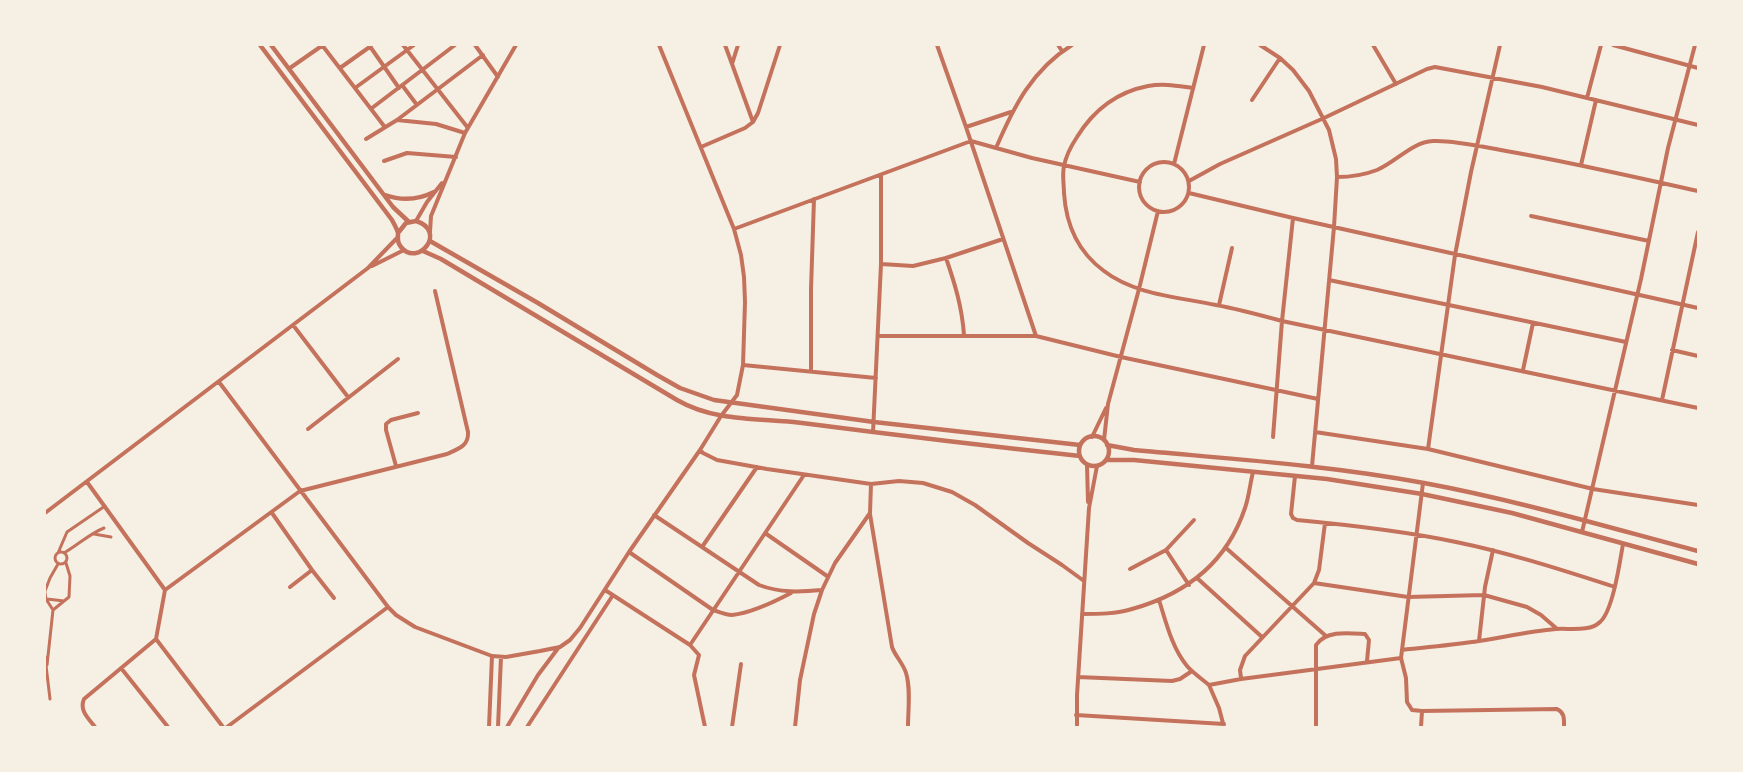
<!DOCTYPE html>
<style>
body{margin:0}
#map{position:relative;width:1743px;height:772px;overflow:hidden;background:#f6efe4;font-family:"Golos Text",sans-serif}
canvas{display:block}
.frame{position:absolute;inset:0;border:46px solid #f6efe4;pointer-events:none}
</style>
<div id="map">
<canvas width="1743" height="772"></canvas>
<div class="frame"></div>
</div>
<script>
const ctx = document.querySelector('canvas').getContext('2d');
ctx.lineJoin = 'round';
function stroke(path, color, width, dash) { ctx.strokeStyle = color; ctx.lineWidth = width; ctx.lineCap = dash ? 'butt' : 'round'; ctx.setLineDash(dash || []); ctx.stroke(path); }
const pedestrian = new Path2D(`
 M94 534 111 537
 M55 558a6 6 0 1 1 12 0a6 6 0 1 1-12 0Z
 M58 553 67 532 105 506
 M64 553C78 545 89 534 104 528
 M45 591 50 578 58 564
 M45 593 46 599 53 610 47 665
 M47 599 64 601
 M53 610 69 597 70 576 66 563
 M45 657 50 699`);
const minor = new Path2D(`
 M322 45 384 126
 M369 45 399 88
 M403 45 468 128
 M475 45 498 77
 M725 45 732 64 738 45
 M937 45 966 127 1036 336
 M1058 45 1062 51
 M1260 45 1280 58 1293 70 1309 91 1329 130 1336 159 1337 177 1334 227 1312 466
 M1373 45 1396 84
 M1613 45 1698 68
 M732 64 753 122
 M290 68 323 45
 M340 68 371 46
 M402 85 417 105
 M355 88 414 45
 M1193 88C1178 86 1164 83 1148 86 1117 92 1093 111 1077 137 1071 146 1066 156 1064 166 1062 175 1064 185 1064 193 1066 225 1078 252 1104 271 1135 295 1179 297 1216 305 1238 309 1260 315 1282 321L1698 408
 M1587 98 1601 45
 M1252 100 1280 58
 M372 108 455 45
 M397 120 483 55
 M966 127 1011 112
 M366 139 397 120 436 124 465 133
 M701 147 745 128 753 122 758 113 780 45
 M996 148C1014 106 1032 70 1072 45
 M384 161 407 153 456 157
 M1139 187a25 25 0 1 1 50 0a25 25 0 1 1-50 0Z
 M1174 164 1204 45
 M1581 165 1596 100
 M1337 177C1350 177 1364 175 1377 170 1396 162 1412 142 1433 141 1454 140 1484 147 1506 151 1570 162 1634 177 1698 191
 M1189 181 1220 164 1324 118 1427 69 1435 67 1542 87 1698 125
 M1189 193 1293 218 1698 308
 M1531 216 1649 241
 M416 221 427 202 442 183
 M734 229 971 141 1032 158 1140 182
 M430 232 431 216 465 133 516 45
 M946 258C955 284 962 307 964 335
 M881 264 913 266 946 258 1003 239
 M372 266 404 250
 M1329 280 1626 342
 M1219 305 1232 248
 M293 325 348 397
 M878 336H1036L1121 357 1318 399
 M1672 350 1698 356
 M743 365 876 378
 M1523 370 1533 323
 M811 372V289L814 199
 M219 382 388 607 396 615 415 627 492 656 506 657 540 651 560 647 570 640 580 628 629 552 700 450 721 416 737 395 743 365 745 302 744 277 741 255 734 229 659 45
 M1662 400 1698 232
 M308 429 398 359
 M873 432 881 264V175
 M1315 432 1428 449 1593 489 1698 505
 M1092 437 1106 408
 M1273 437 1282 321 1293 218
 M1104 440 1108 404 1139 289 1158 211
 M1428 449 1455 255 1471 172 1500 45
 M700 450 703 453 717 460 767 469 871 484 899 481 923 483 952 492 975 505 1028 543 1062 565 1084 581
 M1087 465 1088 502
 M396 466 386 430V424L391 420 418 413
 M1295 476 1291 514 1293 518 1297 520C1350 525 1404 531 1456 542 1510 553 1562 570 1615 587
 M87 482 165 590
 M45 513 368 268 397 238
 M272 513 312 570 334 598
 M870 514 892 647C895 656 903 663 906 673 911 689 908 710 908 727
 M654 515 759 585C780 593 800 592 822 590
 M1582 532 1641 279 1668 148 1695 45
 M765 533 827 576
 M702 547 757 467
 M1226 548 1326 636
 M1166 550 1189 585
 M629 552 713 610C719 612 725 615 732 615 750 613 774 602 791 593
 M1130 569 1166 550 1194 520
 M1197 578 1262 637
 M1314 583 1408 597 1484 595 1527 607 1541 615 1556 628
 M290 587 312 570
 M605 590 690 645 804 475
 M1159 600C1166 622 1172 648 1187 666 1193 673 1202 679 1209 685
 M1082 614C1098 614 1116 614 1132 609 1186 594 1227 562 1245 508 1249 497 1250 484 1253 472
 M156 639 223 727
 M1479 641 1485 587 1493 550
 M690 645 699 655 694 675 705 727
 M1402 650C1427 647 1454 645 1479 641 1505 637 1530 631 1556 629 1569 628 1590 632 1600 622 1613 611 1620 561 1623 544
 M1401 658 1406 678 1407 702 1412 710 1422 711 1557 709C1565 713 1564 719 1564 727
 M121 668 168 727
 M1078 677 1172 681 1180 679 1192 671
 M1241 678 1240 670 1245 656 1314 583 1319 570 1325 523
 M1076 715 1224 724
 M95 727C88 718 79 710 84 699L156 639 165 590 300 491 447 454C458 449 469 446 468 432L435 291
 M227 727 388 607
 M489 727 492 656
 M498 727 501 657
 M507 727 538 675 559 647
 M527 727 613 595
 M732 727 741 664
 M795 727 800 680 814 614 822 590 835 563 870 513 871 484
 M1077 727V695L1089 508 1097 466
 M1224 727 1219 708 1209 685 1241 679 1401 658 1423 483
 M1316 727V645C1326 630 1349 633 1365 634L1369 640 1367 661
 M1421 727 1422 711`);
const tertiary = new Path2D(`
 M260 45 392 220C394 224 397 229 398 233 398 239 397 242 401 247 418 268 448 231 416 221L406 223 398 233
 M271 45 393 207 409 222
 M385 195C402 201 418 200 434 192
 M430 241 538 303 657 375 680 388 714 400 874 422 1080 445
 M423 251 441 259 677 400C715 422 759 418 802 423 895 435 987 446 1080 456
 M1079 451a15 15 0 1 1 30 0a15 15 0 1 1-30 0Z
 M1107 445 1134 450C1231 459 1328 465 1424 483 1516 500 1607 527 1698 551
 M1106 460H1134L1327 479 1422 494 1512 513 1698 564`);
stroke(pedestrian, '#c5725c', 3);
stroke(minor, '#c5725c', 4);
stroke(tertiary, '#c5725c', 4.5);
</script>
